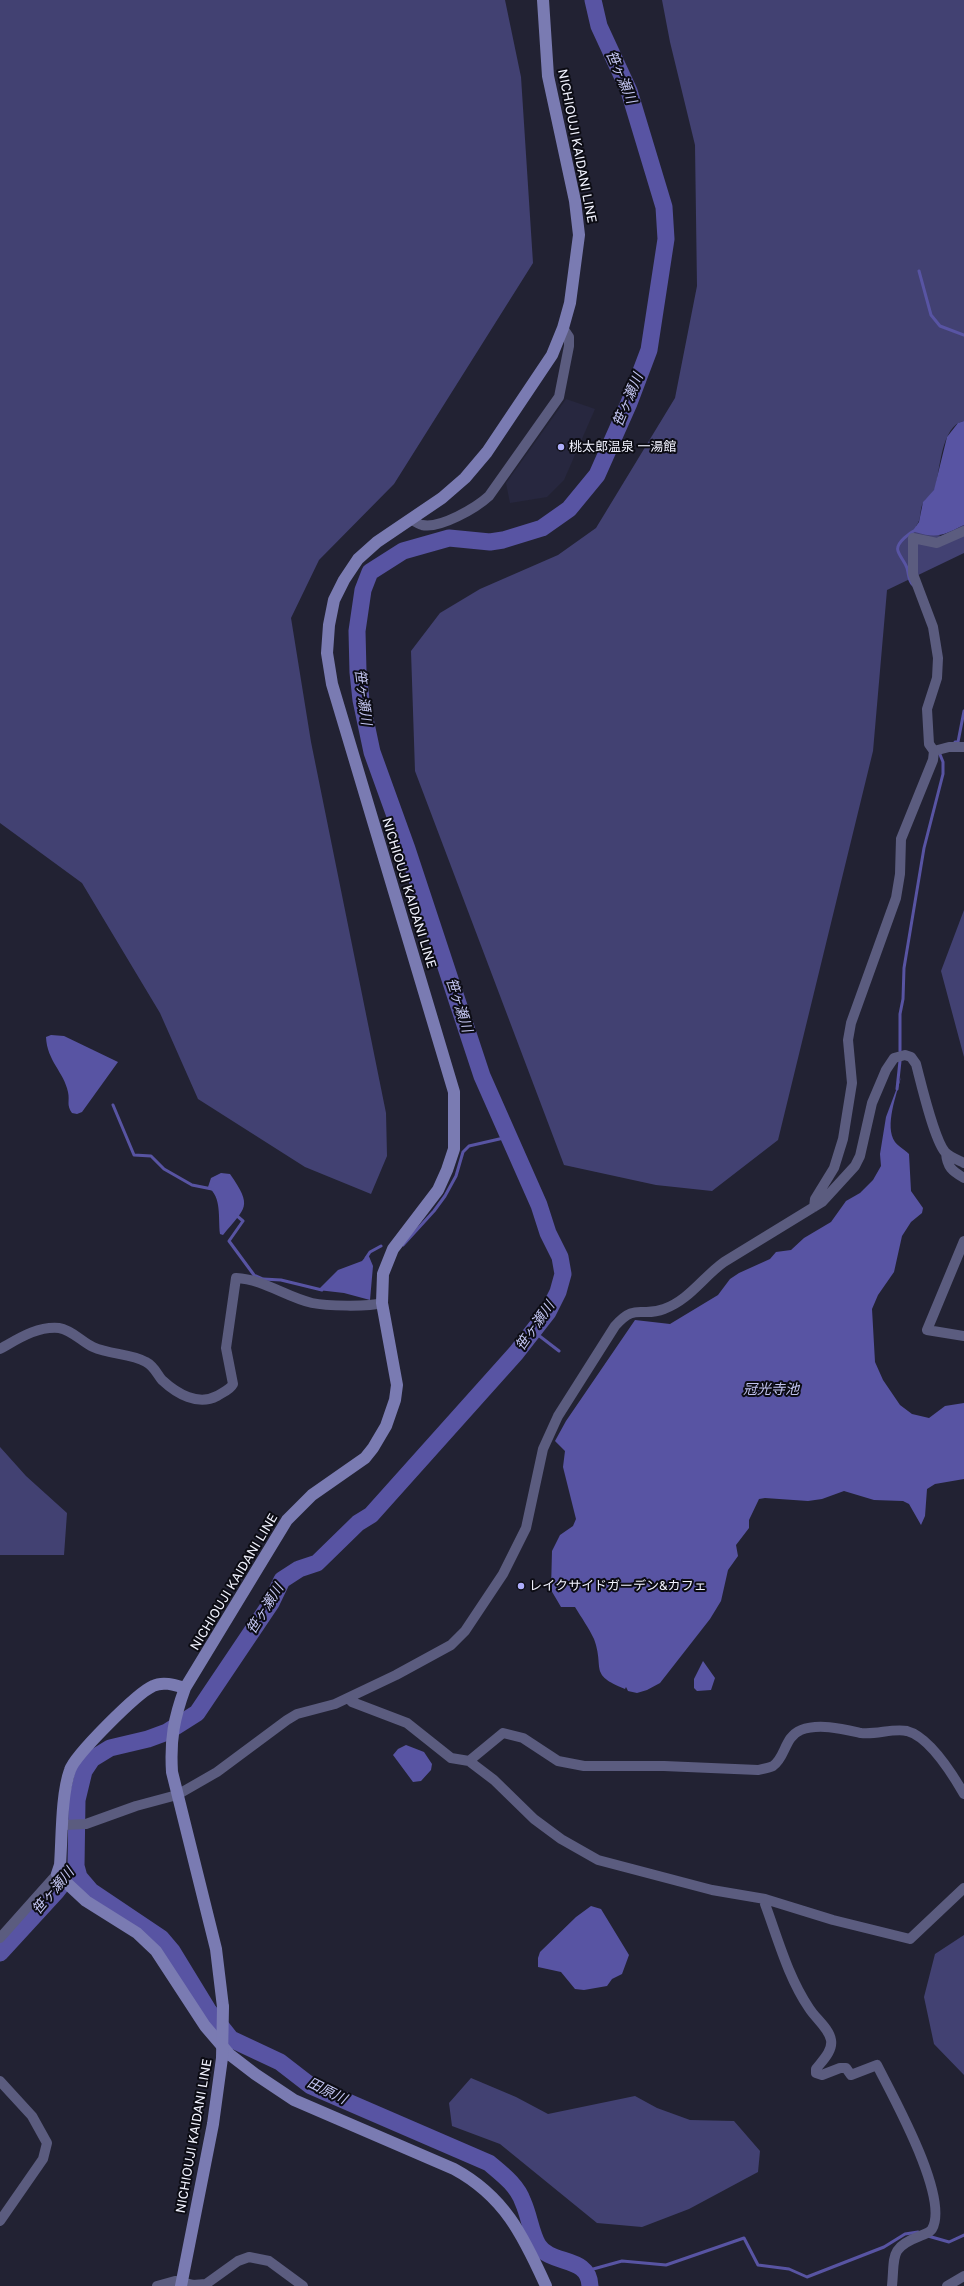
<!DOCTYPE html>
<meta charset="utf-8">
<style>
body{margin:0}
canvas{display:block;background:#223}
</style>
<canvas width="964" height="2286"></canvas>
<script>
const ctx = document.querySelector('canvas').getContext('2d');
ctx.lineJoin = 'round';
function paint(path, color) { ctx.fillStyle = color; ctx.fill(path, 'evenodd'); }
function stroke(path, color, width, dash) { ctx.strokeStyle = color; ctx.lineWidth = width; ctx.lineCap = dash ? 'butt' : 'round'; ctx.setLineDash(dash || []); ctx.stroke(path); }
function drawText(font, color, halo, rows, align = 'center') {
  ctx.font = font + ' "Golos Text","Noto Sans JP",sans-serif'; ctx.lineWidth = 4; ctx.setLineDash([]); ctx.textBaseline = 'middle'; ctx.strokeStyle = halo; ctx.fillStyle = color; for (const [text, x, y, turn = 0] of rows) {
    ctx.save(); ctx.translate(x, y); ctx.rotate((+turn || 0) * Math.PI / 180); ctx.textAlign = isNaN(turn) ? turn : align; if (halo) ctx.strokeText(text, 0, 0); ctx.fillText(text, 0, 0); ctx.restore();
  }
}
const built = new Path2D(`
 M566 399 595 409 564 480 547 497 510 503 506 483Z`);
const green = new Path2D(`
 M0 0H505L521 77 533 263 394 484 319 560 291 618 311 742 386 1113 387 1156 371 1194 305 1167 198 1099 160 1013 82 883 0 823Z
 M662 0H964V421C941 425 940 471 935 489 932 496 926 497 923 503 919 510 922 519 916 526L941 536 964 525V553L887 590 873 751 778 1140 712 1191 656 1185 564 1165 415 771 411 651 440 613 480 589 558 555 596 528 675 398 697 286 695 145 670 42Z
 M964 910V1057L941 971Z
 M0 1447 26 1476 67 1513 64 1555H0Z
 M964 1935V2075L934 2044 924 1997 935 1954Z
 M471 2078 516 2097 548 2114 635 2096 657 2108 690 2120 734 2121 760 2151 758 2172 689 2209 642 2227 597 2223 500 2144 452 2126 449 2103Z`);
const water = new Path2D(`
 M964 421V525C943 535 938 539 915 532L914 529 919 522 923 502 934 490 947 437 958 423Z
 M51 1035 64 1036 118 1062 82 1112 77 1114 72 1113C66 1105 70 1101 68 1092 64 1072 47 1061 46 1037Z
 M901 1077C897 1094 884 1126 895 1142 898 1146 905 1150 909 1154L911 1191 923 1208 922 1213 911 1222 902 1236 894 1272 878 1295 872 1309 875 1362 883 1380 900 1405 912 1414 929 1418 945 1406 964 1403V1479L935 1484 927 1489 925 1516 921 1525 909 1504 903 1501 874 1500 844 1491 822 1499 808 1501 765 1498 759 1499 749 1520V1528L736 1545 738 1556 728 1570 721 1601 710 1619 660 1683 647 1690 637 1693 628 1691 626 1687 625 1689C588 1674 605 1669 594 1639 589 1628 581 1617 575 1607H561L551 1590 552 1551 560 1535 573 1526 576 1519 563 1467 565 1451 555 1441 566 1421 635 1320 670 1324 718 1295 730 1279 739 1273 770 1259 776 1252 791 1250 804 1238 831 1222 846 1201 860 1193 873 1180 881 1166 880 1154 886 1117Z
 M221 1173 230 1174C253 1207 246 1207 223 1235L220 1234C218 1218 222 1197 208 1187L211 1178Z
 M368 1254 373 1266 370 1300 344 1293 318 1290 338 1270 362 1261Z
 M703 1661 715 1678 711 1690 697 1691 694 1688V1679Z
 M406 1745 424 1752 432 1764 431 1770 421 1781 413 1782 393 1755 398 1749Z
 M591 1906 601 1909 629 1955 622 1974 612 1979 607 1986 584 1990 575 1989 561 1972 538 1967V1958L540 1952 576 1917Z`);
const stream = new Path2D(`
 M919 271 931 315 940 326 964 335
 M913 585C908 580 909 575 907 568 905 562 900 557 898 551 895 543 911 532 917 529
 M955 742H958L964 711
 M900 1051V1014L903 999 904 968 924 848 943 774V762L939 752
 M897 1089 900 1061
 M113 1105 134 1155 151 1156 164 1169 192 1185 212 1189
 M236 1215 243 1221 229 1241 254 1275 263 1279 281 1280 322 1290
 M403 1245 434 1211 445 1196 456 1176 463 1152 469 1146 508 1137
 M366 1258 370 1252 381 1246
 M533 1331 559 1351
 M928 2236 949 2242 964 2235
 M586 2271 622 2261 666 2265 744 2238 758 2265 789 2269 807 2277 884 2247 905 2234 918 2232`);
const river = new Path2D(`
 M76 1866 79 1877 91 1891 161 1938 172 1951 208 2010 231 2039 280 2062 311 2086 489 2163C502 2174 517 2185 523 2202 529 2215 531 2233 538 2245 551 2266 589 2255 590 2286
 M0 1953 56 1892 76 1866 77 1800 84 1771 92 1759 110 1748 148 1739 167 1732 197 1713 271 1603 282 1580 299 1569 317 1563 358 1523 371 1515 516 1353 548 1312 558 1292 563 1274 560 1257 548 1233 539 1205 482 1076 407 849 372 752 361 700 358 672 357 631 363 590 370 572 403 551 449 538 490 542 503 540 542 528 569 509 597 475 629 403 649 350 666 239 664 207 629 91 599 26 593 0`);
const street = new Path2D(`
 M411 519C414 521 418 524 422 525 440 529 476 508 489 496L559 397 569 346V337L563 328
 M934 751 949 747H964
 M946 1153C947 1167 952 1171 964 1178
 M814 1207 815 1199 834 1168 843 1139 852 1083 848 1040 851 1023 896 898 900 874 901 839 933 760 934 751 929 744 927 709 937 678 938 658 933 627 913 574V538L937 543 964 531
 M964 1241 927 1330 964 1336
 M0 1349C18 1339 37 1326 59 1328 72 1330 82 1342 93 1347 110 1355 131 1353 146 1362 154 1366 157 1374 162 1380 177 1394 198 1406 217 1396 223 1392 230 1390 233 1384L226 1348 236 1278C263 1279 286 1297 312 1303 326 1306 368 1307 382 1303
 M348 1698 352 1702 407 1723 451 1758 469 1761 494 1780 534 1819 561 1839 598 1860 712 1890 765 1899 833 1920 910 1939 964 1888
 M469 1761 503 1733 523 1738 558 1761 584 1766H664L758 1770C763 1769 769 1768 773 1766 786 1757 784 1737 801 1730 819 1723 843 1729 861 1733 876 1735 893 1728 907 1731 930 1737 953 1775 964 1794
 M63 1825 86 1824 136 1806 177 1795 217 1772 287 1720 297 1714 335 1704 396 1675 451 1645 465 1631 503 1574 526 1528 543 1449 558 1416 615 1326C636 1302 641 1318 664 1309 689 1300 703 1277 724 1262L822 1202 855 1166 860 1156 872 1103 886 1070 894 1058 905 1055 911 1057 916 1064C921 1083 934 1139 945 1152 950 1157 958 1160 964 1163
 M765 1899V1904C778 1939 788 1977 809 2008 815 2018 829 2028 831 2040 833 2051 822 2061 816 2069V2073L822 2075 840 2068H846L851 2075 877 2065C893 2097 950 2198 932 2229 930 2233 924 2234 920 2236 889 2248 895 2256 892 2286
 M0 1938 57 1874
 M0 2081 32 2116 47 2143 43 2159 0 2221
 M157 2286 175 2281 193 2285 206 2284 238 2261 249 2257 269 2261 303 2286
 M947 2286 964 2276`);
const secondary = new Path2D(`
 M185 1688C175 1685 163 1681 153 1686 137 1693 75 1755 70 1770 61 1795 62 1838 60 1865L57 1874 86 1901 137 1933 156 1951 205 2026 229 2054 255 2074 294 2100 454 2169C504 2196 523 2235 546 2286
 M223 2007 216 1949 172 1772C170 1739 174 1718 185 1688L287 1520 312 1495 365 1458 373 1448 386 1426 395 1400 397 1385 382 1303 383 1274 393 1249 438 1190 447 1170 454 1149V1092L332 684 327 653 329 625 334 600 344 580 358 559 377 542 442 498 465 478 487 452 552 355 563 328 570 303 579 235 575 201 548 76 543 0
 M181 2286 213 2124 222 2058`);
const secondaryBridge = new Path2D(`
 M222 2058 223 2007`);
const markers = [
 [561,447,4,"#aeaefb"],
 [521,1586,4,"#aeaefb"]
];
const streetNames = [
 ["NICHIOUJI KAIDANI LINE",577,146,79],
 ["NICHIOUJI KAIDANI LINE",409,893,73],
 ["NICHIOUJI KAIDANI LINE",234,1582,-59],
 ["NICHIOUJI KAIDANI LINE",194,2136,-80]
];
const poiNames = [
 ["桃太郎温泉 一湯館",569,447],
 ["レイクサイドガーデン&カフェ",529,1586]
];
const waterNames = [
 ["笹ヶ瀬川",621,77,67],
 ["笹ヶ瀬川",628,400,-67],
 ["笹ヶ瀬川",363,697,83],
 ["笹ヶ瀬川",459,1005,72],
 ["笹ヶ瀬川",535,1326,-55],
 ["冠光寺池",771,1390],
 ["笹ヶ瀬川",265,1609,-58],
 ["笹ヶ瀬川",53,1891,-50],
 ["田原川",327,2091,26]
];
paint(built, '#27273f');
paint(green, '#424172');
paint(water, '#5854a3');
stroke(stream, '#5854a3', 3);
stroke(river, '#5854a3', 17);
stroke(street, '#5b5c7f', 10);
stroke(secondary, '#7a7bb2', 12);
stroke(secondaryBridge, '#7a7bb2', 12);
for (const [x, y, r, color] of markers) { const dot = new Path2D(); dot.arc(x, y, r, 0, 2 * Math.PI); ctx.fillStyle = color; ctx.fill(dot); stroke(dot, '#0c0c14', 1.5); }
drawText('13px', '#f1f2fe', '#0c0c14', streetNames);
drawText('13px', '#f1f2fe', '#0c0c14', poiNames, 'left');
drawText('italic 14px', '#c2c4f0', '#0c0c14', waterNames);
</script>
